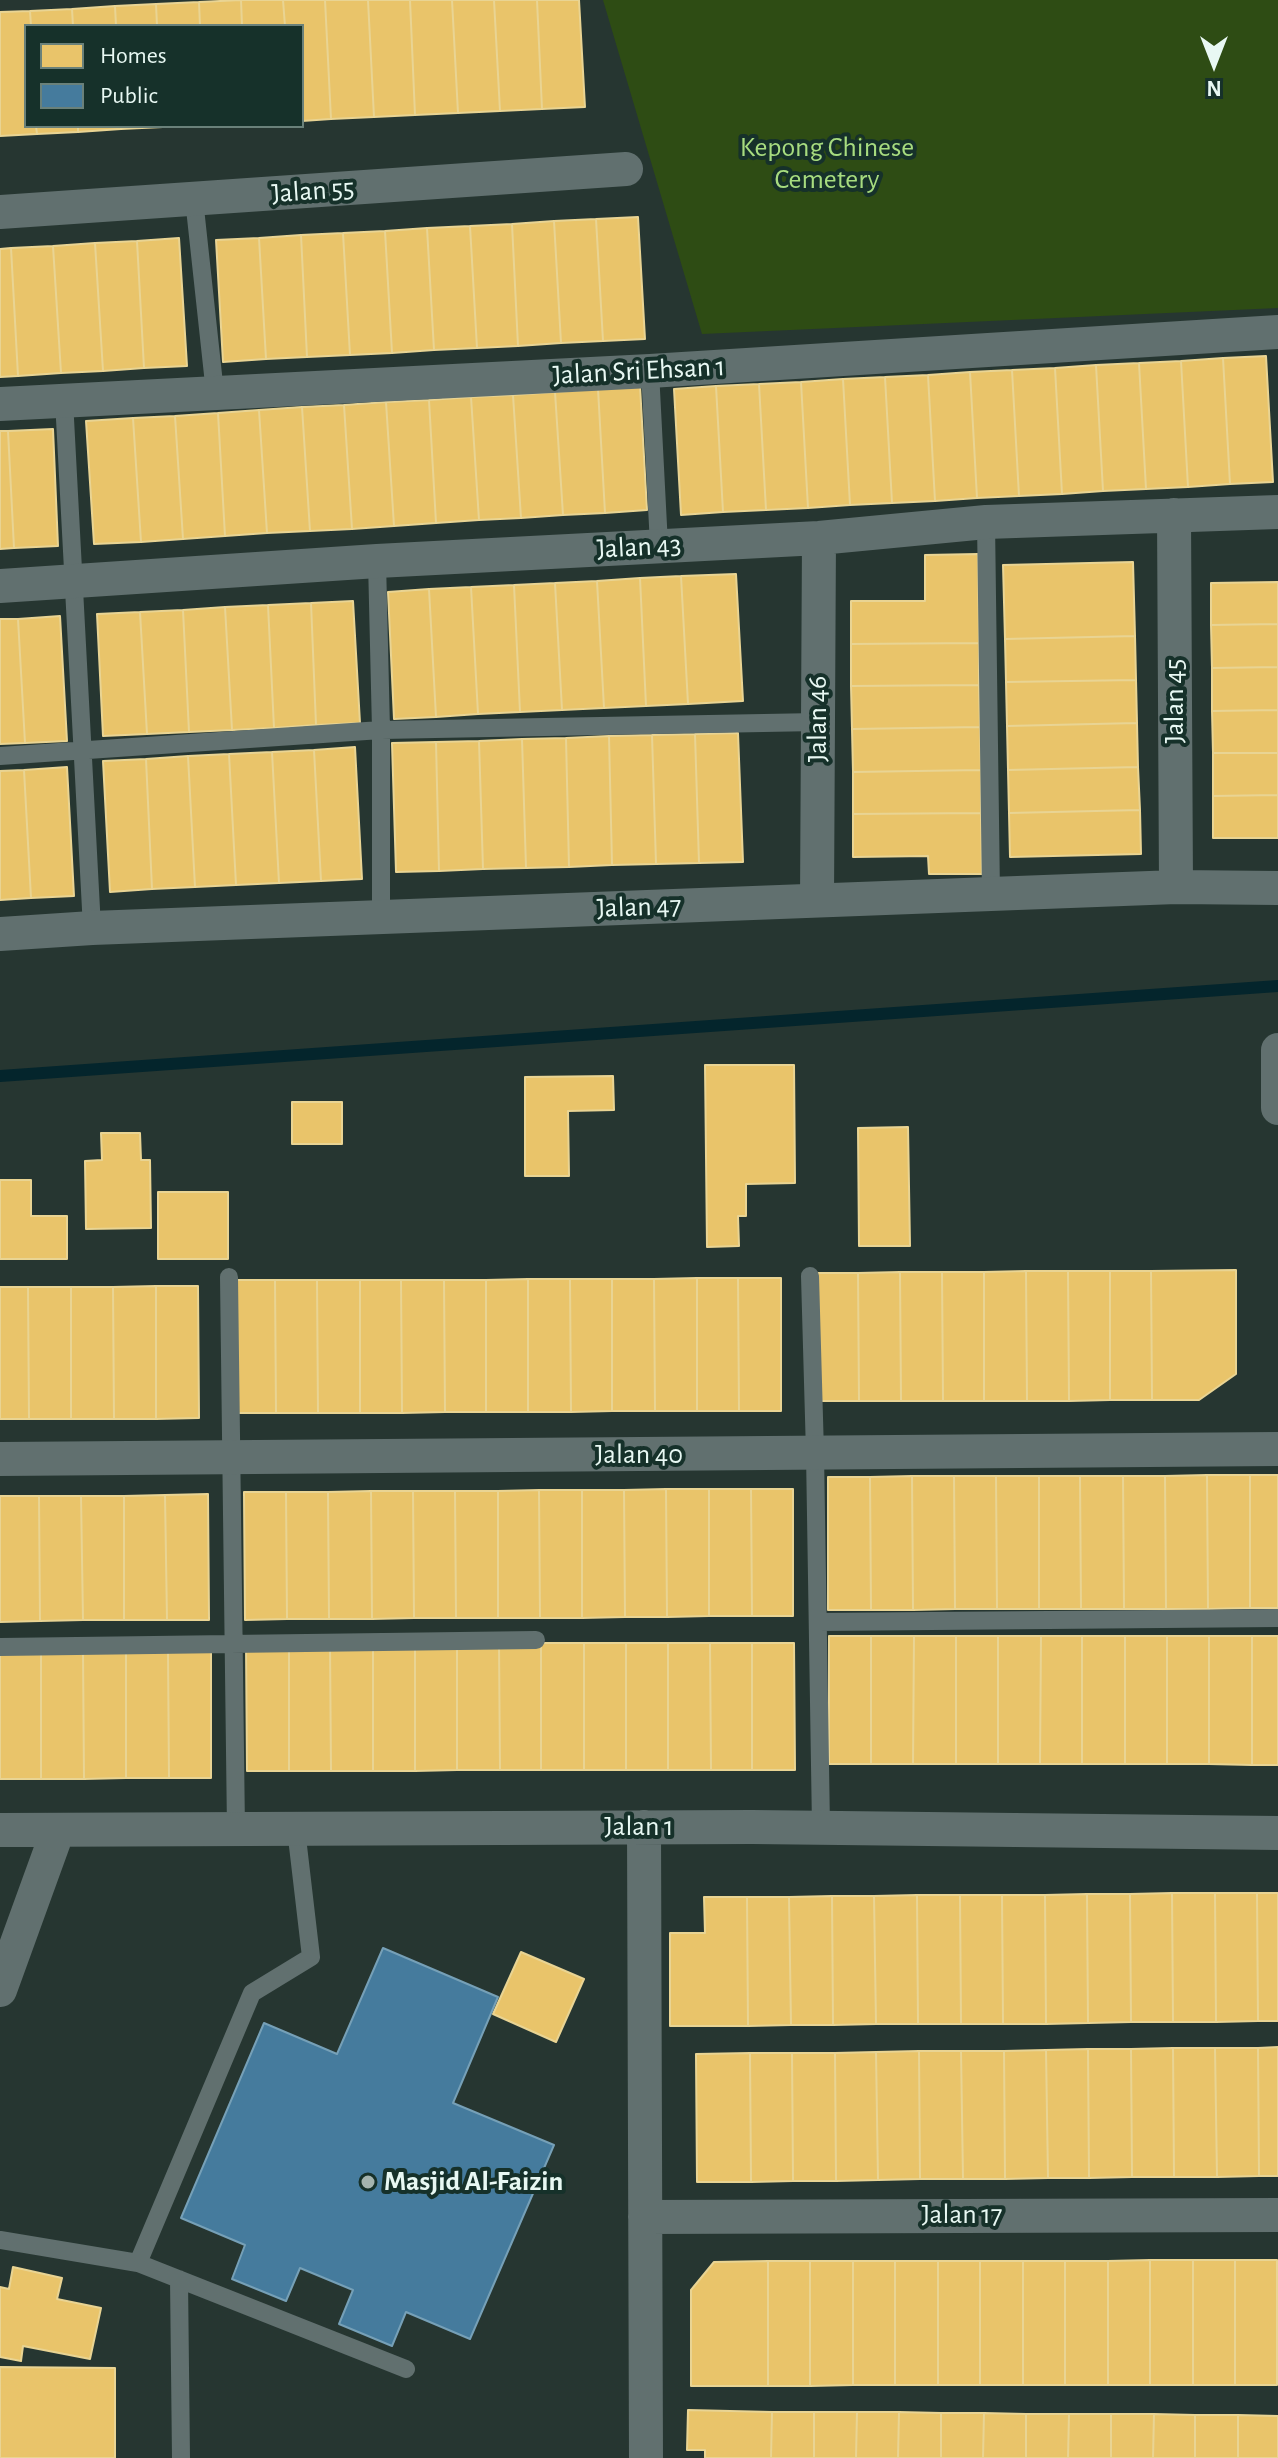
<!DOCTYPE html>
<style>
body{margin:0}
#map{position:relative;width:1278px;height:2458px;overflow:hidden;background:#263631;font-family:"Alegreya Sans",sans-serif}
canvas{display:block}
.legend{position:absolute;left:24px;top:24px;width:280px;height:104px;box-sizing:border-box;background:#16312a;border:2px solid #6a817a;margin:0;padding:10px 14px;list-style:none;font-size:24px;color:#e8f8f3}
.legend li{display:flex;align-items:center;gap:16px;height:40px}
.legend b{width:40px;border:2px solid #6a817a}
.north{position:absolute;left:1174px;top:24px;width:80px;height:80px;-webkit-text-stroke:6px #16312a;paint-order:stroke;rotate:180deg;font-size:22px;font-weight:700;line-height:32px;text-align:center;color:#e8f8f3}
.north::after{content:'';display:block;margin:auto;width:28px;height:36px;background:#e8f8f3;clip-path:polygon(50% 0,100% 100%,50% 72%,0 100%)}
</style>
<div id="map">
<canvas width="1278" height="2458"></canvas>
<ul class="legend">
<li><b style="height:22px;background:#e9c46a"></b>Homes</li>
<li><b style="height:22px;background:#457b9d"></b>Public</li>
</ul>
<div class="north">N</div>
</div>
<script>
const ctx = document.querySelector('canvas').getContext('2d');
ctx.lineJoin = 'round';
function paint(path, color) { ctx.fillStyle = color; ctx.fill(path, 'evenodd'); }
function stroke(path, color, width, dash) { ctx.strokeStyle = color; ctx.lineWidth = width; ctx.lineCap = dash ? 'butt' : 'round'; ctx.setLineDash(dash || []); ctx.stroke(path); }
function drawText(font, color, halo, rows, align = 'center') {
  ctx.font = font + ' "Alegreya Sans",sans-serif'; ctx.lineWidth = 8; ctx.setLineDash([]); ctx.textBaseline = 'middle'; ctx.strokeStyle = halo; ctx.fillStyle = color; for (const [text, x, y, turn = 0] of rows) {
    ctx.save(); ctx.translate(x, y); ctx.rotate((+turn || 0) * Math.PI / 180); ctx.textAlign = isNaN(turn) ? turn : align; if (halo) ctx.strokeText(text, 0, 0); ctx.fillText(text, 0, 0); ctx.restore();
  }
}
const green = new Path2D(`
 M603 0H1278V308L702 334Z`);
const homes = new Path2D(`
 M241 0H283L285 26H242Z
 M241 0 242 26H200L199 2Z
 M283 0H325L331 119 302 121V26H285Z
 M325 0H368L374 117 331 119Z
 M368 0H410L415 115 374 117Z
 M410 0H452L458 113 415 115Z
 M452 0H494L500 111 458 113Z
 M494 0H537L542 109 500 111Z
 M537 0H579L585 107 542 109Z
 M199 2 200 26H157L156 4Z
 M156 4 157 26H116L115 6Z
 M115 6 116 26H73L72 9Z
 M72 9 73 26H31L30 11Z
 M30 11 31 26H26V126H36L37 134 0 136V12Z
 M36 126H78V132L37 134Z
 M78 126H121V129L78 132Z
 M121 126H163V127L121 129Z
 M638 217 645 339 603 341 596 219Z
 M596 219 603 341 561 343 554 221Z
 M554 221 561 343 518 346 512 224Z
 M512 224 518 346 477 348 470 226Z
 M470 226 477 348 434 350 427 228Z
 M427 228 434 350 392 353 385 231Z
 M385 231 392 353 350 355 343 233Z
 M343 233 350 355 307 357 301 235Z
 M301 235 307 357 266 359 259 238Z
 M179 238 187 366 144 368 137 241Z
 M259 238 266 359 223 362 216 240Z
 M137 241 144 368 103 371 95 243Z
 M95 243 103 371 61 373 53 246Z
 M53 246 61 373 18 376 11 248Z
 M11 248 18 376 0 377V249Z
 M1266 356 1273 482 1230 484 1223 358Z
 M1223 358 1230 484 1188 487 1181 361Z
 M1181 361 1188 487 1146 489 1139 363Z
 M1139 363 1146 489 1103 491 1096 365Z
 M1096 365 1103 491 1062 494 1055 368Z
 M1055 368 1062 494 1019 496 1012 370Z
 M1012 370 1019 496 977 498 970 372Z
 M970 372 977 498 935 501 928 375Z
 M928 375 935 501 892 503 885 377Z
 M885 377 892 503 850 505 843 379Z
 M843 379 850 505 808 508 801 382Z
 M801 382 808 508 766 510 759 384Z
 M759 384 766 510 723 512 716 386Z
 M640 386 647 510 605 513 598 389Z
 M716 386 723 512 681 515 674 389Z
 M598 389 605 513 563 515 555 392Z
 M555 392 563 515 521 518 513 395Z
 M513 395 521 518 479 520 471 397Z
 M471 397 479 520 436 523 429 400Z
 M429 400 436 523 394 526 386 402Z
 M386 402 394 526 352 529 344 405Z
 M344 405 352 529 310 531 302 407Z
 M302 407 310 531 267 533 259 410Z
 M259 410 267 533 225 536 218 413Z
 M218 413 225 536 183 539 175 416Z
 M175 416 183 539 141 542 133 418Z
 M133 418 141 542 94 544 86 421Z
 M53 429 58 546 14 548 8 431Z
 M0 431H8L14 548 0 549Z
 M978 554 979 643 851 644V601H925V555Z
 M1133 562 1135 636 1005 639 1003 565Z
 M736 574 743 701 688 704 681 576Z
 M681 576 688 704 646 706 640 578Z
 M640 578 646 706 604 708 597 581Z
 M597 581 604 708 562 710 555 583Z
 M1278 582V624L1211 625V583Z
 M555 583 562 710 520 712 514 585Z
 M514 585 520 712 478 714 471 587Z
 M471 587 478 714 436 717 429 589Z
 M429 589 436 717 394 719 388 592Z
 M353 601 360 723 316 725 311 603Z
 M311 603 316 725 274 728 268 605Z
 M268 605 274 728 232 730 225 607Z
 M225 607 232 730 189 732 183 610Z
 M183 610 189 732 147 734 140 612Z
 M140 612 147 734 103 736 97 614Z
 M60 616 67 741 25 743 18 619Z
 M0 619H18L25 743 0 744Z
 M1278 624V667L1212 668 1211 625Z
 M1135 636 1136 680 1006 682 1005 639Z
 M979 643V685L851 686V644Z
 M1278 667V710L1212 711V668Z
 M1136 680 1137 723 1007 726 1006 682Z
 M979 685 980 727 852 729 851 686Z
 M1278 710V753H1213L1212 711Z
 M1137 723 1138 767 1008 770 1007 726Z
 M980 727 981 770 853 772 852 729Z
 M738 733 743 862 699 863 695 734Z
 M695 734 699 863 656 864 652 735Z
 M652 735 656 864 612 865 609 736Z
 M609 736 612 865 569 867 566 738Z
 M566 738 569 867 526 868 522 739Z
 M522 739 526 868 483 869 479 741Z
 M479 741 483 869 439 871 436 742Z
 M436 742 439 871 396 872 392 743Z
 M355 747 362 879 321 881 314 750Z
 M314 750 321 881 279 883 272 752Z
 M272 752 279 883 236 885 229 754Z
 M1213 753H1278V795L1213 796Z
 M229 754 236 885 195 887 188 756Z
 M188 756 195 887 152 889 146 759Z
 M146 759 152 889 110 892 103 761Z
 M67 767 74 896 31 898 24 770Z
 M1138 767 1140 810 1009 813 1008 770Z
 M24 770 31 898 0 900V771Z
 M981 770V813L853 814V772Z
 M1278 795V838H1213V796Z
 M1140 810 1141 854 1010 857 1009 813Z
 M981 813 982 874H929L928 856 853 857V814Z
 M705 1065H794L795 1183 746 1184V1216H738L739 1246 707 1247Z
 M613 1076 614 1110 568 1111 569 1176H525V1077Z
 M292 1102H342V1144H292Z
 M908 1127 910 1246H859L858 1128Z
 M101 1133H140L141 1160H150L151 1228 86 1229 85 1161 102 1160Z
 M0 1180H31V1216H67V1259H0Z
 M158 1192H228V1259H158Z
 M1236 1270V1374L1199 1400H1152L1151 1271Z
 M1026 1271H1068L1069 1401H1027Z
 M1026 1271 1027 1401H984V1272Z
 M1068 1271H1110V1400L1069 1401Z
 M1110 1271H1151L1152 1400H1110Z
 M900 1272H942L943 1401H901Z
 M900 1272 901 1401H859L858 1273Z
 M942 1272H984V1401H943Z
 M816 1273H858L859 1401H816Z
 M697 1278H738L739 1411H697Z
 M697 1278V1411H655L654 1279Z
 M738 1278H781V1411H739Z
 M528 1279H570L571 1412H528Z
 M528 1279V1412H486V1280Z
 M570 1279H612V1411L571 1412Z
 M612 1279H654L655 1411H612Z
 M233 1280H275L276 1413H234Z
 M275 1280H317L318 1413H276Z
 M317 1280H360V1413H318Z
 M360 1280H401L402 1413H360Z
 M401 1280H444L445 1412 402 1413Z
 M444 1280H486V1412H445Z
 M156 1286H198L199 1418 156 1419Z
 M156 1286V1419H114L113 1287Z
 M0 1287H28L29 1419H0Z
 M28 1287H71V1419H29Z
 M71 1287H113L114 1419H71Z
 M1207 1475 1208 1609H1166L1165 1476Z
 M1207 1475H1250V1608L1208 1609Z
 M1250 1475H1278V1608H1250Z
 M912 1476 913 1610H871L870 1477Z
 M912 1476H954L955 1609 913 1610Z
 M954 1476H996L997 1609H955Z
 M996 1476H1039V1609H997Z
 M1039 1476H1080L1081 1609H1039Z
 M1080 1476H1123L1124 1609H1081Z
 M1123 1476H1165L1166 1609H1124Z
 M828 1477H870L871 1610H828Z
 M666 1489 667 1617H625L624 1490Z
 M666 1489H709V1616L667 1617Z
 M709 1489H751L752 1616H709Z
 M751 1489H793V1616H752Z
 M539 1490 540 1618H498V1491Z
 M539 1490H582V1618H540Z
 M582 1490H624L625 1617 582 1618Z
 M371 1491 372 1619H329L328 1492Z
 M371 1491H413L414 1618 372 1619Z
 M413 1491H455L456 1618H414Z
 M455 1491H498V1618H456Z
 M244 1492H286L287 1619 245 1620Z
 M286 1492H328L329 1619H287Z
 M208 1494 209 1620H167L165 1495Z
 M165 1495 167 1620H124V1496Z
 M0 1496H39L40 1621 0 1622Z
 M39 1496H81L83 1620 40 1621Z
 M81 1496H124V1620H83Z
 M829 1636H871V1764H829Z
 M871 1636H914L913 1764H871Z
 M914 1636H956V1764H913Z
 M956 1636H998V1764H956Z
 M998 1636H1041L1040 1764H998Z
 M1041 1636H1082V1764H1040Z
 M1082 1636H1125V1764H1082Z
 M1125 1636H1167V1764H1125Z
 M1167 1636H1209V1764H1167Z
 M1209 1636H1252V1765L1209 1764Z
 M1252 1636H1278V1765H1252Z
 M373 1643V1771H331L330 1644Z
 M373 1643H415V1771H373Z
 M415 1643H457V1770L415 1771Z
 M457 1643H499L500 1770H457Z
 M499 1643H541V1770H500Z
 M541 1643H584V1770H541Z
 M584 1643H626V1770H584Z
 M626 1643H668V1770H626Z
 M668 1643H710L711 1770H668Z
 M710 1643H752V1770H711Z
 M752 1643H794L795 1770H752Z
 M246 1644H289V1771H247Z
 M289 1644H330L331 1771H289Z
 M41 1652H83L84 1779H41Z
 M41 1652V1779H0V1653Z
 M83 1652H126V1778L84 1779Z
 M126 1652H168L169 1778H126Z
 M168 1652H211V1778H169Z
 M1172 1893 1173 2022H1131L1130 1894Z
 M1172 1893H1215L1216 2022H1173Z
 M1215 1893H1257L1258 2021 1216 2022Z
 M1257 1893H1278V2021H1258Z
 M1087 1894 1088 2023 1046 2024 1045 1895Z
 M1087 1894H1130L1131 2022 1088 2023Z
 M917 1895 918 2024H876L874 1896Z
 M917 1895H960L961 2024H918Z
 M960 1895H1002L1003 2024H961Z
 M1002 1895H1045L1046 2024H1003Z
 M832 1896 833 2025H791L789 1897Z
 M832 1896H874L876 2024 833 2025Z
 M704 1897H747L748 2026H670V1933H705Z
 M747 1897H789L791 2025 748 2026Z
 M521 1952 584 1979 556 2042 493 2014Z
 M1278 2047V2176H1259L1258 2048Z
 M1173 2048H1215L1217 2177H1174Z
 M1173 2048 1174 2177H1132L1131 2049Z
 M1215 2048H1258L1259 2176 1217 2177Z
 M1088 2049H1131L1132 2177 1089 2178Z
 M1088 2049 1089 2178H1048L1046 2050Z
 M1046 2050 1048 2178 1005 2179 1004 2051Z
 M919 2051H961L963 2179H920Z
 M919 2051 920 2179 878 2180 876 2052Z
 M961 2051H1004L1005 2179H963Z
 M876 2052 878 2180 836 2181 835 2053Z
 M750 2053H792L793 2181 751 2182Z
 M750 2053 751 2182H697L696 2054Z
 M792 2053H835L836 2181H793Z
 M1150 2260V2385H1108V2261Z
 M1150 2260H1193V2385H1150Z
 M1193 2260H1235V2385H1193Z
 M1235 2260H1277V2385H1235Z
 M768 2261V2386H691V2290L714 2262Z
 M768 2261H810V2386H768Z
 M810 2261H853V2385L810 2386Z
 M853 2261H895V2385H853Z
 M895 2261H938V2385H895Z
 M938 2261H980V2385H938Z
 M980 2261H1023V2385H980Z
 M1023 2261H1065V2385H1023Z
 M1065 2261H1108V2385H1065Z
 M13 2267 62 2278 57 2299 101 2308 90 2359 23 2346 21 2361 0 2357V2287L9 2289Z
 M0 2367 115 2368V2458H0Z
 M688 2410 772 2412 771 2458H705V2450H687Z
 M772 2412H814V2458H771Z
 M814 2412H857L856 2458H814Z
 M857 2412H899L898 2458H856Z
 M899 2412 941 2413V2458H898Z
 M941 2413H984L983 2458H941Z
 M984 2413 1026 2414V2458H983Z
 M1026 2414H1069L1068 2458H1026Z
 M1069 2414H1111V2458H1068Z
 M1111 2414H1154L1153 2458H1111Z
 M1154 2414 1195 2415V2458H1153Z
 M1195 2415H1238V2458H1195Z
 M1238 2415 1278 2416V2458H1238Z`);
const public = new Path2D(`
 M383 1948 498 1997 453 2103 554 2145 470 2339 406 2312 392 2346 339 2324 353 2290 300 2268 286 2301 232 2279 245 2245 181 2218 264 2023 337 2054Z`);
const stream = new Path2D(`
 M0 1076 1278 986`);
const service = new Path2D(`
 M194 199 215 393
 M650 371 659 545
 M64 400 92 928
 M986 522 991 894
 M377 561 381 730V917
 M0 756 381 730 818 722
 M810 1276 815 1453 821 1827
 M229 1277 236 1830
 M818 1622 1278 1618
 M0 1647 536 1640
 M0 2240 138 2263 406 2369
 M138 2263 252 1993 311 1957 296 1829
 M179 2279 181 2458`);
const minor = new Path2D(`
 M0 212 626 169
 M0 404 650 371 1278 332
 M1174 515 1176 887
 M0 586 377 561 819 538 986 522 1278 512
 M817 900 819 538
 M0 934 92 928 991 894 1176 887 1278 888
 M1278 1050V1108
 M0 1459 1278 1449
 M644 1827 646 2458
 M0 1830 752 1827 1278 1833
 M0 1990 58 1830
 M645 2217 1278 2215`);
const markers = [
 [368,2182,8,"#a4b4af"]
];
const parkNames = [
 ["Kepong Chinese",827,148],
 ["Cemetery",827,180]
];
const streetNames = [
 ["Jalan 55",313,191,-4],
 ["Jalan Sri Ehsan 1",639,371,-3],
 ["Jalan 43",639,547,-3],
 ["Jalan 45",1175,701,-90],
 ["Jalan 46",818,719,-90],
 ["Jalan 47",639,907,-2],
 ["Jalan 40",639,1455],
 ["Jalan 1",639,1827],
 ["Jalan 17",962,2215]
];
const poiNames = [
 ["Masjid Al-Faizin",384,2182]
];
paint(green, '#2e4c14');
paint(homes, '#e9c46a');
stroke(homes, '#e9d493', 2);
paint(public, '#457b9d');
stroke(public, '#76a0b7', 2);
stroke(stream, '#04252c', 12);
stroke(service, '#61706f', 18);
stroke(minor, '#61706f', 34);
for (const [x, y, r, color] of markers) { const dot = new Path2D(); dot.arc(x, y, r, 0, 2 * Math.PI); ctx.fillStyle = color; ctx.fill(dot); stroke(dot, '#16312a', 3); }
drawText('28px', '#a7dc7f', '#16312a', parkNames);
drawText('28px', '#e8f8f3', '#16312a', streetNames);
drawText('bold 28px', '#e8f8f3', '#16312a', poiNames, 'left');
</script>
